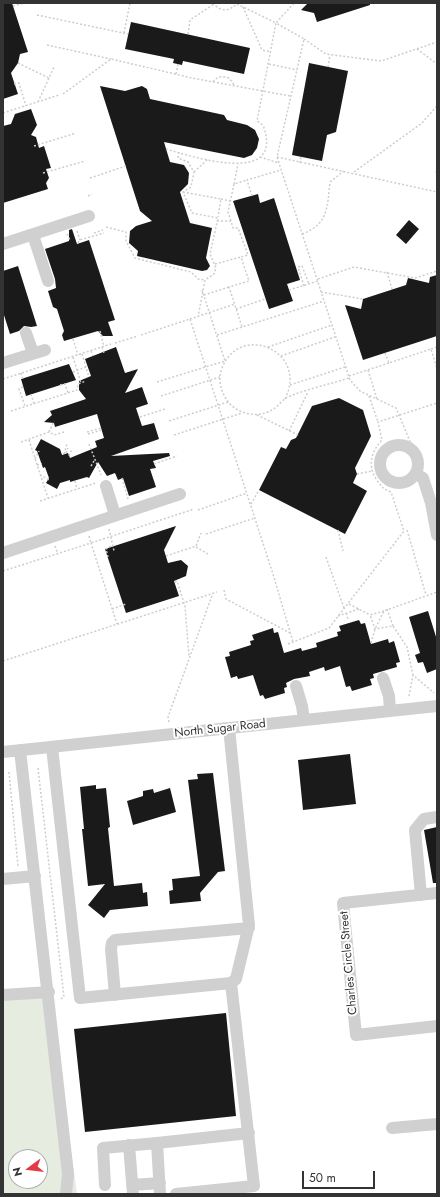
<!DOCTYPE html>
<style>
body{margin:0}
#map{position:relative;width:440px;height:1197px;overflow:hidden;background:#fff;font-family:Jost,sans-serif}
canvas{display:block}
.frame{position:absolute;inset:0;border:4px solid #333;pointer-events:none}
.north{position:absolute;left:8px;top:1149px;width:40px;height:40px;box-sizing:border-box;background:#fff;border:1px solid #adadad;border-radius:50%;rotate:255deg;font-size:11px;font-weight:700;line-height:16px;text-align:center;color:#333}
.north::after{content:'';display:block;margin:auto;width:14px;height:18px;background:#e63946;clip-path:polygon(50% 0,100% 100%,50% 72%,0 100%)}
.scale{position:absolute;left:302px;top:1171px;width:73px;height:18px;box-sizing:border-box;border:2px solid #333;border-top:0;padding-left:5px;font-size:12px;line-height:14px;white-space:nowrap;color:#333;-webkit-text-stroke:3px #fff;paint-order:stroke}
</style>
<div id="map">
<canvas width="440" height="1197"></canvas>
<div class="frame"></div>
<div class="north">N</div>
<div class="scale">50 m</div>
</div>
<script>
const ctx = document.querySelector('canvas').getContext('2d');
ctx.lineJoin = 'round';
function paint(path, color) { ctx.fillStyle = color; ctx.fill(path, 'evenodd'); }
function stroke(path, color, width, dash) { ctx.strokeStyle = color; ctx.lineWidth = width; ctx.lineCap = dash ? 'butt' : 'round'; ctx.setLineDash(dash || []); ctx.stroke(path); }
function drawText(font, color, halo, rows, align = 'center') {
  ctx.font = font + ' Jost,sans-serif'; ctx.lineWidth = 4; ctx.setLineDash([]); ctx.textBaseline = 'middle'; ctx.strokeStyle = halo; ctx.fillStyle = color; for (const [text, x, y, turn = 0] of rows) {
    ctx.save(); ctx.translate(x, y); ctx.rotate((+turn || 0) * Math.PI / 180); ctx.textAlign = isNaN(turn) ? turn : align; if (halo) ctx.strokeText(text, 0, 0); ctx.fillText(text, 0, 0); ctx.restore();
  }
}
const green = new Path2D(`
 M49 992 77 1194H3V996ZM16 1157H40V1181H16Z`);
const building = new Path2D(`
 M3 3H12L28 52 20 54 18 63 11 73 18 94 3 99Z
 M308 3H370V5L317 22 314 13 301 10Z
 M131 22 250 48 244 74 183 61 182 65 173 63 174 59 125 49Z
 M309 63 348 71 336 132 327 135 322 161 292 155Z
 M100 86 125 91 142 86 147 89 150 99 224 115 227 120 247 125 255 130 259 139 257 148 252 155 244 158 164 142 170 162 184 165 189 173 188 184 180 192 190 223 212 228 206 258 210 266 207 270 202 271 137 256 138 251 129 243 130 231 136 226 152 221 140 211Z
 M31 109 37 125 31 135 36 137 39 148 44 146 51 168 46 169 49 178 46 183 48 189 3 203V126L11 124 15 114Z
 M258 194 260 203 274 198 300 280 287 284 293 301 269 309 233 201Z
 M409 220 419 229 406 244 396 235Z
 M72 229 77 244 89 240 115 320 108 322 113 336H103L98 331 64 341 62 335 64 331 57 309 53 307 48 291 56 288 55 279 45 249 69 241V230Z
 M18 266 37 326 31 327 24 326 19 331 10 334 3 312V271Z
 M437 275V336L363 360 345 305 361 309 363 299 406 285 408 278 429 283 430 277Z
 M116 347 125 373 138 369 125 393 142 387 148 404 136 408 142 426 154 423 159 439 111 456 169 453 170 456 153 461 156 468 150 469 156 487 129 496 123 478 118 480 115 473 107 476 98 462 89 478 87 477 70 482V480L60 483 57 489 46 483 49 478 45 467 43 468 37 451 35 450 41 439 60 449 62 455 68 453 70 458 97 447 95 441 104 438 97 414 55 427 54 423 44 422 52 415 50 411 86 399 79 390V381L91 376 85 359Z
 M69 364 76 380 26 396 21 379Z
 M339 398 363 410 371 436 355 468 357 474 353 483 367 491 345 534 259 490 281 447 286 449 291 440 296 438 312 406Z
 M176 526 164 550 168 563 181 560 188 566 186 576 174 581 179 596 126 613 105 549Z
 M428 611 437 640V669L427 673 423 662 418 663 415 655 420 653 409 617Z
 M359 620 361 624 365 623 371 644 388 639 389 643 394 641 400 662 396 663 397 667 373 674 374 678 370 679 372 685 352 691 350 686 346 687 340 666 325 671 324 667 309 672 310 676 294 679 286 683 287 687 284 688 285 693 265 699 263 695 260 696 253 675 238 679 237 676 231 678 225 657 230 656 229 652 251 645 250 641 254 640 252 635 273 628 274 633 278 632 284 653 301 648 302 651 317 647 316 643 338 636 337 632 341 631 339 626Z
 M350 754 356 804 303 810 298 760Z
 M213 773 225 871 218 872 200 893 201 901 170 904 169 891 173 890 172 879 200 876 188 780 198 779 197 774Z
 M96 785V789L106 788 110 827 108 828 114 886 142 883 143 893 147 892 148 906 110 910 104 918 88 905 105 884 88 886 82 829H84L80 787Z
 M170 788 176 812 133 825 127 801 143 796V791L153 789 154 793Z
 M437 827V883H433L424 830Z
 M226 1013 236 1116 85 1132 74 1029Z`);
const path = new Path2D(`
 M213 3C220 12 230 12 237 3
 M237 4 276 23 294 3
 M13 6 25 3
 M243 7 262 50 271 52
 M37 15 128 34
 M124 33 130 3
 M188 34 190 20 214 4
 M304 39 326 54 381 61 437 42
 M47 45 111 59
 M417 49 437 64
 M18 63 49 78
 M269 64 297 70
 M328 67 330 55
 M176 74 178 64
 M213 82C217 76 223 76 229 78L235 86
 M14 84 19 83 26 106
 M63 94 111 59 192 78 290 96
 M38 102 54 67
 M3 113 59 95
 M34 146 76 133
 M166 149C193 157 286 187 263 125L257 121 276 23 304 39 277 157 350 380 360 391 396 408 414 451
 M179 152 178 158 188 162 194 172 191 187 183 192 192 213 218 218 210 254 216 268 214 274 205 280 198 317
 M260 157 279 163
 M277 157 437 192
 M300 163 301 157
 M436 171 437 175
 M194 172 208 159
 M354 172 422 123 437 106
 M43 173 85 161
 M90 178 126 166
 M234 184 238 164
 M183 192 221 199 218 217
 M88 196 92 194
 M252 196 247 180 281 170
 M221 199 230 201
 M217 221H231L233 228H238L248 255 241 257 249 281 229 287 242 327
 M231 221 228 212 234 184 247 180
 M106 227 126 232V241L135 258 191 272 198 279 205 280
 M77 231 80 240
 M94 233 103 230
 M67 234 70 240
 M302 234C329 224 327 207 330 182L344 171
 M78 243 80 240 104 233
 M215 264 241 257
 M387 272 392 289
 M318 279 354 267 415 278 437 271
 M304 286 298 267 302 266 309 284
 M289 290 318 281
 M321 292 363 299
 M204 295 229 287
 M236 309 265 299
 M190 319 235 304
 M100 331 104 347
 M141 335 190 319 273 574 293 642
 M217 335 324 301
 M73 339 78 355
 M115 343 138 336
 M102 347 104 353
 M268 347 332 325
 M431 349 437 347
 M91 351 93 356
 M385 353 389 363 431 349 437 369
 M82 354 89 377
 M281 356 335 337
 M73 357 81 383
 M368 370 377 399
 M73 372 86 367
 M21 373 23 379
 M349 376 389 363
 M3 379 111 344
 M157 382 225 361 202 290
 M60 385 65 384 68 393
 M290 385 345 367
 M23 387 19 389 25 406
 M31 394 34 404
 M161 396 220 377
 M369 396 378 422
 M285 399C309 351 240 322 222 368 218 378 220 388 225 397 234 414 257 419 272 410 278 407 281 401 286 398 302 390 331 384 349 378
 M11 411 77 390 78 384 86 381
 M257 415 298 435
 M140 417 165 409
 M169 421 228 402
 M289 431 308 392
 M49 432 54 421
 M87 432 101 428
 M88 434 102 430
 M174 435 242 413
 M29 440 48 498
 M21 442 49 432 54 435 64 432
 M89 444 101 475
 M66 453 68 448
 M64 454 67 444
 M69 456 72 449
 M35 459 39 451
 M154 464 177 456
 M37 465 42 464
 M91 466 94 461
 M357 474 372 471
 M40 475 49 480
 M122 478 128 499
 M75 481 77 489
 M40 501 96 483
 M251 504 259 490
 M198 510 247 493
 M109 529 114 551
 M338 530 343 551
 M407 530 426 595
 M206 534 255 518
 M89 536 91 543 194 509
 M55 546 58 554
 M196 547 208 554
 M166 556 196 546 201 533
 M108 557 106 549 113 545
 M326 557 344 608
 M3 571 91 543 117 624
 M175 582 177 581 185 606 189 657
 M224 590 226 599 290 633
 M349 604 370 615
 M112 609 126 604
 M387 609 393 626
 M384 611 370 615 375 629 393 626 407 647 413 675
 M346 613 348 619
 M338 616 359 609
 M371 643 375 629 384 611 437 592
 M288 644 329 628 404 531 391 492C384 490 381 486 377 480 367 466 371 452 382 440L378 422 437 403
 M3 661 217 592
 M409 696 413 675 434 693
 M169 722 168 717 213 593
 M38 768 64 997 59 1000
 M9 772 18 866`);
const minor = new Path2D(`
 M33 235 48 281
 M3 244 89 216
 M26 333 33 353
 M3 363 45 350
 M380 464a19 19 0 1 1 38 0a19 19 0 1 1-38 0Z
 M416 474 423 478 431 503 437 535
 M106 486 115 515
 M3 553 180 494
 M383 678 389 696 390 711
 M296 686 302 706 304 720
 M52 747 80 998 231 983 236 979 249 925 229 728
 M20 750 68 1174 66 1194
 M3 752 437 706
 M3 879 35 876
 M437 893 343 903 356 1035 437 1026
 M421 895 415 830 424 819 437 817
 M3 995 49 992
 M115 995 111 949 112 943 115 940 249 928
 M392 1128 437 1124
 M129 1145 133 1194
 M105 1185 103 1148 157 1143
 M132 1185 160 1183
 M160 1194 157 1143 249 1133
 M176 1194 254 1186 231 983`);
const streetNames = [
 ["North Sugar Road",220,729,-6],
 ["Charles Circle Street",349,963,-95]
];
paint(green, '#e6ecdf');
paint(building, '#1a1a1a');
stroke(path, '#cdcdcd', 1.5, [2, 2]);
stroke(minor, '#d0d0d0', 12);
drawText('12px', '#333', '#fff', streetNames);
</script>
